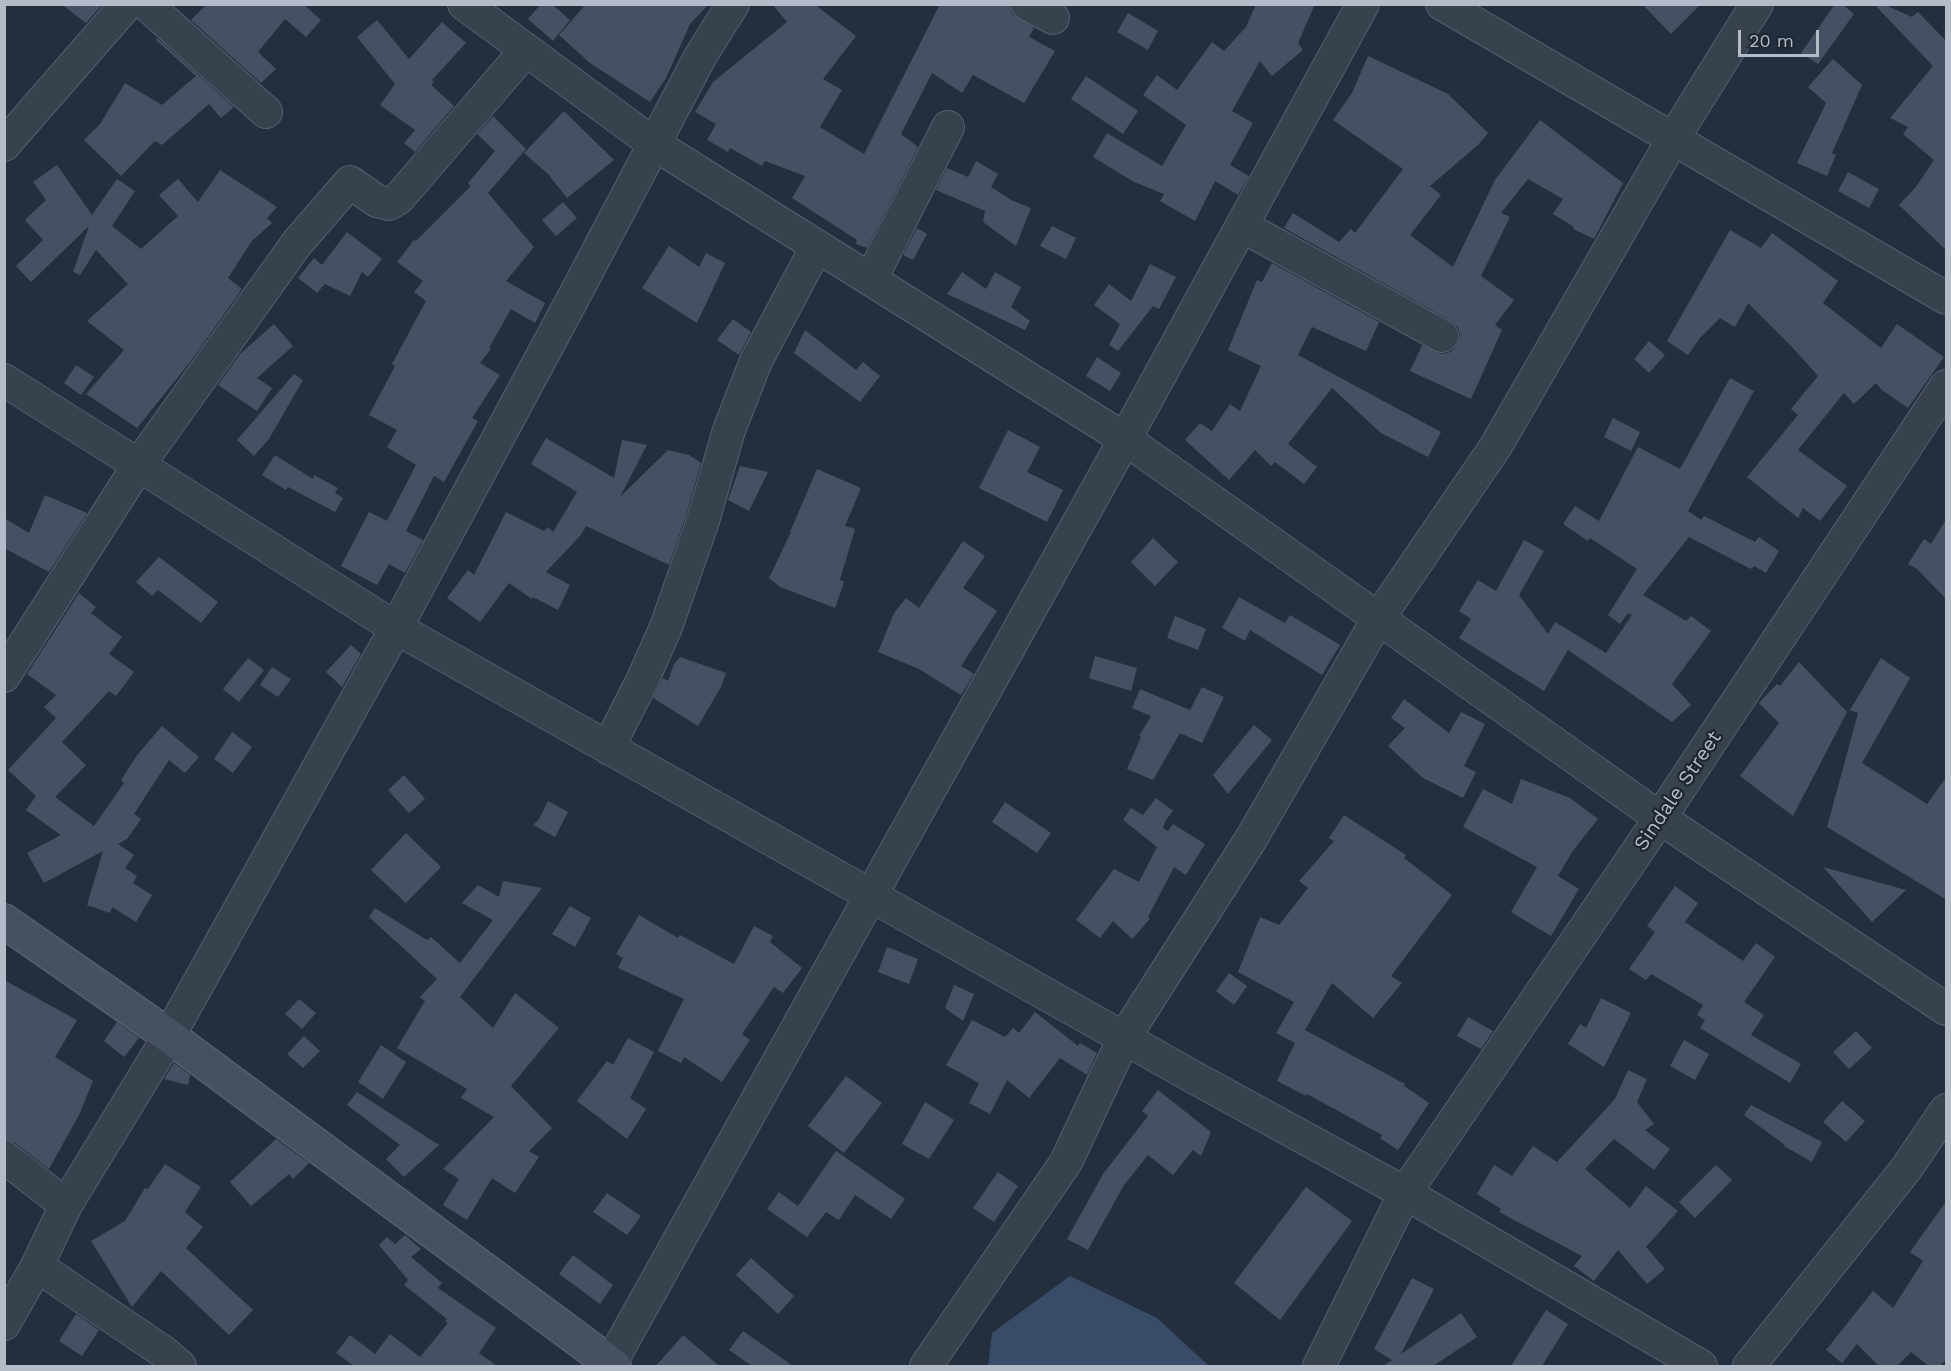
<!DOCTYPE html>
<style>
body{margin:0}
#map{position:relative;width:1951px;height:1371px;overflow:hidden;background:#242f3e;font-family:"Work Sans",sans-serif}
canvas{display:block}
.frame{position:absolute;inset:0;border:6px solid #b4bcc9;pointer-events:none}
.scale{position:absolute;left:1738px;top:30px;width:81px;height:27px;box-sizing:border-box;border:3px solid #b4bcc9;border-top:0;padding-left:8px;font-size:18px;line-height:21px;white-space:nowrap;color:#b4bcc9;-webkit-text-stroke:4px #1d2633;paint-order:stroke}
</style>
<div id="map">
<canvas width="1951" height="1371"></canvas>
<div class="frame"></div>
<div class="scale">20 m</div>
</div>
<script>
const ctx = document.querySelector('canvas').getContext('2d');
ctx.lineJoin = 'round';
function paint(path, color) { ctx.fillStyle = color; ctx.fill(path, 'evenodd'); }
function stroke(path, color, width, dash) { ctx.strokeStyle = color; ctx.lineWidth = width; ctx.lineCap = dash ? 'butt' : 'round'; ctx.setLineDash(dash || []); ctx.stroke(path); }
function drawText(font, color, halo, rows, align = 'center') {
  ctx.font = font + ' "Work Sans",sans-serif'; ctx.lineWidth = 4.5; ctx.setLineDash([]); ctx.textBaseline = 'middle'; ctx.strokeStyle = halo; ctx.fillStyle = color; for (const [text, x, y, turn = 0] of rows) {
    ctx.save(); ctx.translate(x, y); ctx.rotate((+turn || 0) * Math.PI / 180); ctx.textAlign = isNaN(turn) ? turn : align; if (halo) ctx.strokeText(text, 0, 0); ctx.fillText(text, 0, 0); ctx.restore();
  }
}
const water = new Path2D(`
 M1070 1276 1157 1318 1209 1366H988L992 1333Z`);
const building = new Path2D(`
 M61 4H103L86 23Z
 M207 4H303L321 20 306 37 285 19 258 52 276 69 261 83 191 20Z
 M541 4H552L570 20 553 41 528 19Z
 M586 4H709L690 24 666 78 650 102 590 63 559 35Z
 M772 4H814L856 36 823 79 842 90 820 127 864 154 940 4H1009L1012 14 1034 28 1029 37 1055 51 1024 103 973 75 962 93 932 73 901 134 918 147 867 248 856 244 857 240 792 198 805 176 765 161 762 166 730 148 728 152 707 140 716 124 695 112 713 82 787 22Z
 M1256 4H1315L1298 43 1303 50 1272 76 1260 61 1232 111 1253 123 1230 165 1249 176 1238 195 1215 181 1195 221 1160 201 1164 194 1134 182 1093 157 1107 133 1162 166 1186 125 1143 95 1157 75 1177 90 1212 42 1224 51 1246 27Z
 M1642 4H1701L1671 34Z
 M1835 4H1842L1854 14 1818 64 1801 53Z
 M1874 4H1883L1912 17 1918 12 1947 42V251L1899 205 1916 187 1934 160 1903 134 1908 127 1890 118 1933 66Z
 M1128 13 1158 31 1148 50 1117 32Z
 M377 20 409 59 442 22 466 43 432 80 434 82 431 85 454 106 415 152 404 143 415 130 380 105 395 84 357 37Z
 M157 38 234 107 221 118 209 104 162 145 155 141 121 176 84 140 100 124 125 83 162 105 196 76 156 40Z
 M1368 56 1448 94 1488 133 1478 145 1430 186 1441 195 1410 235 1453 267 1495 180 1540 120 1623 183 1594 239 1573 229 1574 227 1553 214 1563 199 1528 179 1501 213 1510 217 1481 276 1514 300 1495 325 1502 330 1471 399 1410 371 1422 345 1442 354 1451 352 1457 345 1460 335 1458 327 1451 321 1284 228 1293 213 1339 242 1351 229 1355 233 1403 169 1333 120 1352 93Z
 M1833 59 1862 85 1832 153 1836 155 1827 176 1797 163 1826 103 1808 87Z
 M1086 76 1138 111 1123 134 1071 99Z
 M564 111 614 160 567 198 548 174 524 153Z
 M493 116 526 149 488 193 534 247 506 281 545 303 535 323 511 309 489 348 491 349 480 363 500 375 472 418 478 421 444 482 434 476 406 531 423 540 405 573 389 564 377 585 341 566 369 512 387 521 416 465 387 447 397 430 369 415 395 366 392 364 426 301 414 292 423 281 397 262 414 240 416 241 471 186 468 183 495 151 477 134Z
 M976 161 998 174 991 187 1011 200 1031 208 1016 246 983 222 985 211 936 190 947 168 968 177Z
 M57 165 92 215 117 179 135 191 112 226 141 249 178 216 159 195 178 179 198 202 220 170 277 207 267 218 272 223 251 242 228 278 242 289 191 361 137 428 86 394 124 350 87 321 128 284 96 250 80 275 73 272 89 226 31 282 16 266 43 240 25 220 46 200 33 182Z
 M1848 172 1879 189 1869 208 1838 191Z
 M563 202 577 218 556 236 542 220Z
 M1052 226 1076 238 1066 259 1040 246Z
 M917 228 927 234 913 260 903 255Z
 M1730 230 1761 248 1772 233 1838 281 1823 303 1881 348 1897 324 1944 357 1908 408 1882 390 1876 383 1854 404 1844 393 1798 450 1847 486 1820 521 1803 508 1798 518 1747 477 1798 415 1791 409 1818 376 1793 348 1748 303 1735 327 1720 318 1700 338 1688 355 1667 341Z
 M347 232 382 259 368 277 362 272 350 296 325 284 317 293 298 278 314 258 322 265Z
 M669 246 699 267 706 253 725 263 697 323 642 288Z
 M1272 263 1379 322 1366 351 1312 327 1298 355 1441 432 1428 457 1381 433 1332 388 1288 444 1317 467 1304 484 1275 462 1271 466 1255 450 1229 480 1185 440 1200 423 1212 431 1230 404 1240 411 1261 366 1228 350 1257 280 1262 282Z
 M1150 264 1176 277 1159 309 1153 306 1118 351 1109 345 1120 324 1094 305 1109 284 1131 301Z
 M962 272 986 289 995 272 1021 287 1011 307 1030 321 1025 330 947 294Z
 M733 319 751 332 739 355 717 340Z
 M274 324 293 346 257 378 272 388 257 411 218 385 240 354Z
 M805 330 856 370 863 362 880 376 860 402 794 353Z
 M1649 341 1665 355 1649 373 1634 359Z
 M1097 357 1121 373 1110 391 1086 376Z
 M76 365 94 377 81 395 64 383Z
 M294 374 303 380 269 439 254 456 237 440Z
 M1730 378 1754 391 1688 511 1701 520 1704 516 1755 542 1759 537 1779 551 1766 573 1754 566 1751 569 1689 537 1643 595 1686 621 1691 616 1711 631 1672 684 1691 705 1672 722 1568 650 1544 691 1459 638 1471 619 1459 611 1478 580 1496 591 1524 540 1544 551 1519 595 1548 634 1555 622 1606 653 1632 615 1628 613 1620 624 1608 615 1637 569 1590 538 1588 541 1563 524 1575 506 1599 521 1638 447 1680 469Z
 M1613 418 1640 432 1631 451 1604 437Z
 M1008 430 1040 447 1027 472 1063 490 1047 522 979 488Z
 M546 438 614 478 622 440 647 445 620 497 668 450 689 455 701 463 686 516 669 565 586 526 580 536 546 572 570 585 558 610 533 597 532 599 509 583 480 622 447 598 468 570 474 575 506 512 544 531 548 527 553 532 577 492 531 464Z
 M275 455 313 479 314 475 338 488 335 493 343 498 335 512 288 487 286 490 262 475Z
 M740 466 768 472 749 511 728 500Z
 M817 469 861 488 845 526 855 529 840 580 844 582 835 608 780 587 769 578 791 532H790Z
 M45 495 87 513 49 572 4 548V518L29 533Z
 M1947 518V600L1917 569 1908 564 1924 539 1931 544Z
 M1153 538 1178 562 1155 586 1131 562Z
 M963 541 985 556 963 588 997 611 961 666 974 674 961 695 919 669 878 652 894 613 906 598 919 608Z
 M159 557 218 602 201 623 158 590 152 596 136 582Z
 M79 593 96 607 91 613 122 637 109 654 134 672 116 696 109 691 62 742 86 765 55 797 94 826 124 783 121 780 138 754 162 726 199 757 185 773 169 760 134 814 141 819 127 839 118 844 134 855 125 868 137 876 133 883 152 895 136 922 112 907 110 913 87 905 103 851 44 883 27 853 61 835 26 810 36 796 8 770 56 718 44 707 56 695 27 674Z
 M1239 597 1285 623 1290 615 1340 645 1322 675 1250 630 1245 641 1222 628Z
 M1175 616 1206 629 1198 650 1167 638Z
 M351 645 361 654 342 687 326 672Z
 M1095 656 1137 668 1131 691 1089 678Z
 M680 657 726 673 721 687 698 726 653 698 663 678 668 681 674 664Z
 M248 658 264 670 239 702 223 689Z
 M1881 658 1910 678 1862 763 1927 804 1947 776V900L1827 827 1858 713 1850 710Z
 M1799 662 1847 712 1793 816 1740 776 1779 723 1759 703 1777 684 1780 686Z
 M272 667 291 679 278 697 260 685Z
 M1202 687 1224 697 1202 743 1180 733 1153 780 1127 769 1141 737 1139 736 1151 716 1132 708 1140 689 1190 710Z
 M1404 699 1449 733 1461 712 1485 724 1464 766 1476 772 1463 798 1423 778 1388 746 1405 728 1391 718Z
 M1254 725 1272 740 1228 794 1213 775Z
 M232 732 252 747 233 773 214 759Z
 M404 775 425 799 409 813 388 790Z
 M1521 779 1570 798 1598 819 1572 852 1558 876 1579 889 1551 936 1511 912 1537 867 1463 827 1483 789 1512 804Z
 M1156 798 1173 811 1166 820 1163 828 1168 831 1173 824 1205 844 1186 875 1174 867 1148 917 1150 919 1132 939 1113 921 1100 938 1076 920 1114 869 1139 882 1157 847 1123 820 1131 808 1143 815Z
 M548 801 568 812 555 837 533 825 539 819Z
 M1005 802 1051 833 1037 853 992 822Z
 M1344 815 1406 855 1404 858 1452 895 1391 976 1402 983 1373 1018 1332 983 1305 1030 1405 1084 1404 1086 1429 1103 1398 1150 1380 1138 1382 1135 1307 1094 1306 1096 1277 1081 1295 1043 1276 1033 1294 1002 1238 972 1260 917 1279 925 1308 888 1299 881 1334 841 1329 838Z
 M406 833 441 867 406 903 371 870Z
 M1823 867 1906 890 1872 922Z
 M503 881 542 888 460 997 493 1028 515 993 559 1028 511 1086 552 1128 529 1151 539 1157 515 1193 492 1178 467 1220 443 1205 459 1179 443 1169 494 1117 461 1098 467 1089 397 1048 425 1001 420 997 437 979 369 917 375 908 427 940 431 937 460 963 493 920 462 903 478 885 499 897Z
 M1675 886 1698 903 1685 922 1743 961 1756 943 1775 957 1744 1002 1764 1015 1751 1035 1801 1064 1790 1083 1700 1028 1705 1020 1697 1015 1703 1005 1651 974 1646 980 1629 969 1655 932 1647 926Z
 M570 906 591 918 575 947 552 934Z
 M639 915 678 938 680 935 734 964 754 926 773 936 770 942 802 968 783 993 774 987 742 1034 750 1040 722 1082 684 1057 681 1063 658 1051 684 999 618 968 623 958 616 954Z
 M887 947 918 959 909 984 878 972Z
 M1229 973 1247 986 1234 1005 1216 991Z
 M4 980 77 1020 55 1057 93 1081 79 1115 49 1169 15 1143 4 1139Z
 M954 985 974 994 963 1021 945 1008Z
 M1601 998 1631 1013 1604 1067 1568 1044 1580 1024 1586 1028Z
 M299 999 316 1013 302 1029 285 1014Z
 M1035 1012 1078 1046 1080 1043 1097 1053 1087 1075 1060 1058 1029 1098 1007 1080 990 1114 969 1103 979 1083 946 1065 972 1020 1005 1037 1013 1028 1019 1033Z
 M1468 1017 1493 1031 1481 1049 1457 1036Z
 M117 1022 139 1038 124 1057 104 1041Z
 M1856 1031 1872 1048 1849 1069 1833 1052Z
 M304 1036 320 1051 303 1068 287 1054Z
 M628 1038 654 1052 630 1098 646 1109 627 1139 577 1101 607 1061 613 1065Z
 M1684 1040 1709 1054 1695 1080 1670 1066Z
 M381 1045 406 1062 383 1099 358 1082Z
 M174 1063 190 1075 188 1085 164 1079Z
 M1628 1070 1647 1079 1637 1102 1654 1124 1645 1130 1670 1149 1654 1170 1614 1139 1585 1169 1630 1208 1646 1186 1678 1211 1646 1247 1665 1269 1647 1284 1618 1250 1594 1281 1574 1266 1582 1256 1499 1212 1501 1209 1477 1194 1494 1165 1512 1176 1533 1146 1557 1162 1615 1099Z
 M846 1076 882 1103 844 1153 808 1126Z
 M1158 1090 1211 1132 1201 1156 1193 1150 1173 1175 1148 1155 1124 1185 1088 1250 1067 1239 1103 1174 1148 1116 1142 1111Z
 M357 1092 439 1145 404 1177 386 1159 400 1145 347 1105Z
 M1842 1101 1865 1121 1846 1142 1823 1122Z
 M925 1102 954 1120 929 1159 902 1144Z
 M1751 1105 1822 1142 1812 1162 1784 1146 1785 1145 1744 1115Z
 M276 1139 309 1163 293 1179 289 1174 251 1206 230 1182Z
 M836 1151 905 1199 891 1219 855 1195 839 1220 826 1212 807 1237 767 1209 779 1192 798 1206Z
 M165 1164 201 1187 185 1212 203 1227 186 1248 253 1310 229 1335 161 1271 132 1307 91 1241 125 1221 145 1188 148 1189Z
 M1716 1165 1732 1180 1695 1218 1679 1202Z
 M998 1172 1018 1186 994 1222 973 1208Z
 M1306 1187 1352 1221 1280 1320 1234 1283Z
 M607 1193 641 1216 627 1235 593 1212Z
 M1947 1200V1358L1940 1366H1929L1911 1352 1897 1366H1879L1857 1344 1842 1363 1826 1350 1873 1291 1893 1308 1923 1261 1910 1252Z
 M405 1235 421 1249 411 1257 442 1283 438 1288 496 1328 479 1353 497 1366H354L336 1353 350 1335 375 1354 390 1334 420 1357 448 1323 445 1322 447 1319 404 1285 408 1280 379 1245 387 1237 395 1244Z
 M573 1255 613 1285 600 1304 559 1274Z
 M751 1258 794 1296 778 1314 736 1275Z
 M1412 1278 1434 1289 1401 1354 1461 1313 1477 1337 1433 1366H1383L1392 1360 1374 1349Z
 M1546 1310 1568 1324 1542 1366H1511Z
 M76 1314 99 1330 82 1356 59 1341Z
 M743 1331 793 1366H752L729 1350Z
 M683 1335 719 1366H656Z`);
const street = new Path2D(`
 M146 4 266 112
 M464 4 654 144 1125 439 1660 818 1946 1009
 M1027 4 1053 18
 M1442 4 1946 298
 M4 145 127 4
 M1242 226 1442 336
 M871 279 948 127
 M4 380 396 628 1195 1078 1405 1193 1701 1366
 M4 676 138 466 297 243 350 182 377 201 389 204 399 198 526 50
 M608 748 643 679 666 627 703 521 729 430 756 361 817 246
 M4 1157 66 1205
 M37 1266 165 1353 180 1366
 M4 1324 37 1266 66 1205 169 1036 396 628 570 304 700 57 733 4
 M609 1366 1125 439 1363 4
 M926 1366 1066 1162 1124 1038 1251 839 1378 619 1496 446 1673 139 1757 4
 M1319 1366 1405 1193 1660 818 1946 386
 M1749 1366 1906 1169 1946 1110`);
const secondary = new Path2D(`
 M4 921 169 1036 614 1366`);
const streetNames = [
 ["Sindale Street",1678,791,-56]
];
paint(water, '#394c67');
paint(building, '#455162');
stroke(street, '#565f6c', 34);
stroke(secondary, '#565f6c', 36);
stroke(street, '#38414e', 32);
stroke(secondary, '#465061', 33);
drawText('20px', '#b4bcc9', '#1d2633', streetNames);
</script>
